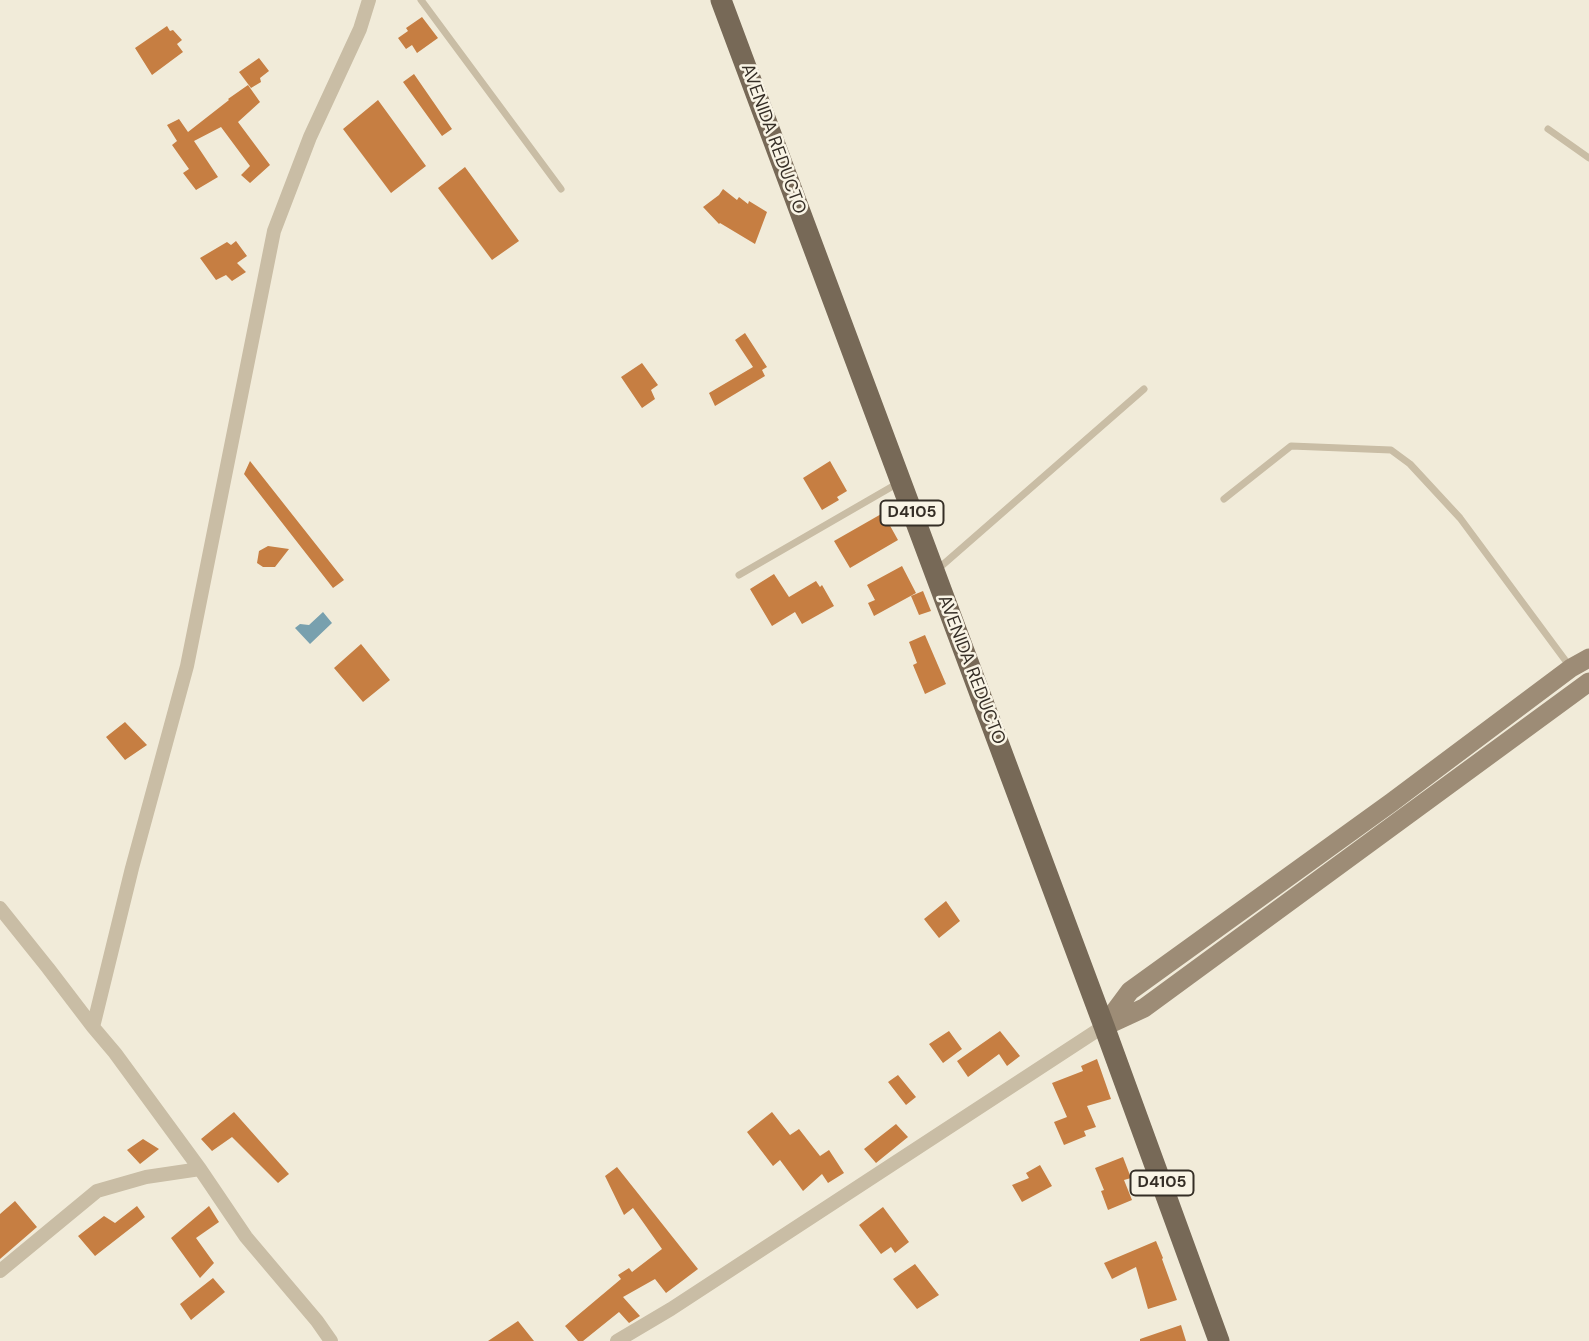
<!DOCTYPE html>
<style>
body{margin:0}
canvas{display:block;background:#f1ebd9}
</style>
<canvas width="1589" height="1341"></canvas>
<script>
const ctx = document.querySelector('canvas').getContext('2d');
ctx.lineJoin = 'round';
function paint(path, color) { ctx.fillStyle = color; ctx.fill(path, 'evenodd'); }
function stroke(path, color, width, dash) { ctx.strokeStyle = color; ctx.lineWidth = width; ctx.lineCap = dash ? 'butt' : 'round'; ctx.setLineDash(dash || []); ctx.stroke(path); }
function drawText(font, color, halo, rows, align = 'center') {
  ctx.font = font + ' "DM Sans",sans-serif'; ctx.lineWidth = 5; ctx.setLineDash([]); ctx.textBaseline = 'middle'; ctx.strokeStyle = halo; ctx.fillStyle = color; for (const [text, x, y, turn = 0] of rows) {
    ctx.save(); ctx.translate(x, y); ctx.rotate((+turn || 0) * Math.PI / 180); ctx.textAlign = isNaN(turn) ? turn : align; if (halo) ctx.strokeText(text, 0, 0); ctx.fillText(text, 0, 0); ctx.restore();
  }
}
const water = new Path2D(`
 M323 612 332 623 310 644 295 628 300 624 309 625Z`);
const building = new Path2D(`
 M422 17 438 38 417 53 412 45 406 49 398 38 408 31 406 28Z
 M167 26 170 31 173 30 182 40 177 44 183 52 152 75 135 48Z
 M259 58 269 71 260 78 261 82 251 88 239 72Z
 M414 74 452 129 442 136 403 82Z
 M248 85 260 102 238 122 270 165 250 183 241 175 250 166 221 127 194 141 218 177 196 190 183 173 189 169 172 145 177 141 167 125 179 119 188 132 229 100 228 99Z
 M378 100 426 166 391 193 343 129Z
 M465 167 519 241 492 260 438 188Z
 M723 189 737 200 739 197 748 204 749 201 767 212 755 244 720 223 719 224 703 207 719 195Z
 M236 241 247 256 237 263 246 272 232 281 226 275 216 280 200 258 227 242 231 245Z
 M745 333 767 367 762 370 765 376 715 406 709 393 753 367 735 340Z
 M642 363 658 385 651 390 655 399 642 408 621 377Z
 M250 461 344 580 333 588 244 474Z
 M830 461 847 491 837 497 839 500 822 510 803 478Z
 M883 513 898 540 850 568 834 541Z
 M268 546 289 549 275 567H263L257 563 259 551Z
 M902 566 916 593 874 616 868 603 875 600 867 585Z
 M774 574 789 597 816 581 820 587 822 585 834 606 802 624 795 612 772 626 750 589Z
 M923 591 931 611 919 615 911 596Z
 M925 635 946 684 925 694 913 665 917 663 909 642Z
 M361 644 390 680 363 702 334 668Z
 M125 722 147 745 125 760 106 737Z
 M946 901 960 921 939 938 924 919Z
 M949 1031 962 1049 943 1063 929 1044Z
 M1000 1031 1020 1056 1007 1066 999 1054 968 1077 957 1061Z
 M1097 1059 1111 1099 1087 1106 1096 1127 1084 1131 1086 1136 1064 1145 1054 1122 1067 1117 1052 1083 1083 1071 1081 1066Z
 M898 1075 916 1097 906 1105 888 1082Z
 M234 1112 289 1174 278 1183 232 1137 212 1151 201 1139Z
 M772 1112 790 1135 799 1129 820 1156 829 1150 844 1173 828 1183 822 1174 803 1191 780 1160 773 1166 747 1132Z
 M896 1124 908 1137 876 1163 864 1149Z
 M143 1139 159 1149 140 1164 127 1150Z
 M1123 1157 1131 1178 1124 1180 1132 1200 1108 1210 1101 1191 1104 1190 1095 1168Z
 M1040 1165 1052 1186 1022 1202 1012 1185 1029 1178 1026 1173Z
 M617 1167 698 1269 666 1293 655 1279 623 1297 640 1316 629 1323 619 1312 583 1341H578L565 1326 621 1279 618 1275 629 1268 632 1272 662 1249 633 1208 624 1215 605 1176Z
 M15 1201 37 1227 0 1259V1214Z
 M137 1206 145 1217 95 1256 78 1236 104 1216 115 1223Z
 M209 1206 219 1222 196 1238 214 1263 200 1278 171 1238Z
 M883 1207 909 1242 895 1253 891 1247 881 1254 859 1225Z
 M1156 1241 1163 1258 1162 1259 1177 1300 1148 1309 1136 1267 1112 1279 1104 1263Z
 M915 1264 939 1295 917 1309 893 1279Z
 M213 1278 225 1292 191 1320 180 1304Z
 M518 1321 534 1341H488Z
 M1181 1325 1186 1341H1140V1339Z`);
const lane = new Path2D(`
 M421 0 561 189
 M1548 129 1589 158
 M1224 499 1291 446 1391 450 1410 464 1460 518 1571 668
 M938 569 1144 389
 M739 575 900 482`);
const street = new Path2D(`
 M0 908 48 968 93 1027
 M0 1271 97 1191 146 1177 200 1169
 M331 1341 317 1321 246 1237 200 1169 115 1053 93 1027 132 868 187 666 274 231 310 137 360 29 369 0
 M617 1341 671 1309 1104 1026`);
const secondary = new Path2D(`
 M1104 1026 1130 991 1392 802 1571 668 1589 658
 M1105 1026 1144 1008 1589 682`);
const primary = new Path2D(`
 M721 0 1104 1026 1219 1341`);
const shields = [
 [912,513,63],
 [1162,1183,63]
];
const shieldNames = [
 ["D4105",912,513],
 ["D4105",1162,1183]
];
const streetNames = [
 ["AVENIDA REDUCTO",773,139,70],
 ["AVENIDA REDUCTO",971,670,69]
];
paint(water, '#78a0ae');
paint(building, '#c67e42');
stroke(lane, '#c9bda5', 7);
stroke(street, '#c9bda5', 14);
stroke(secondary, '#9d8c76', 19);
stroke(primary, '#776957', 21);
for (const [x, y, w] of shields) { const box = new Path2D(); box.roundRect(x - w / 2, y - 12.5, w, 25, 5); ctx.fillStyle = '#f9f4e5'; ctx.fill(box); stroke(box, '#352e26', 2); }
drawText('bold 16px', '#352e26', null, shieldNames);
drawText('18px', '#352e26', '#f9f4e5', streetNames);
</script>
